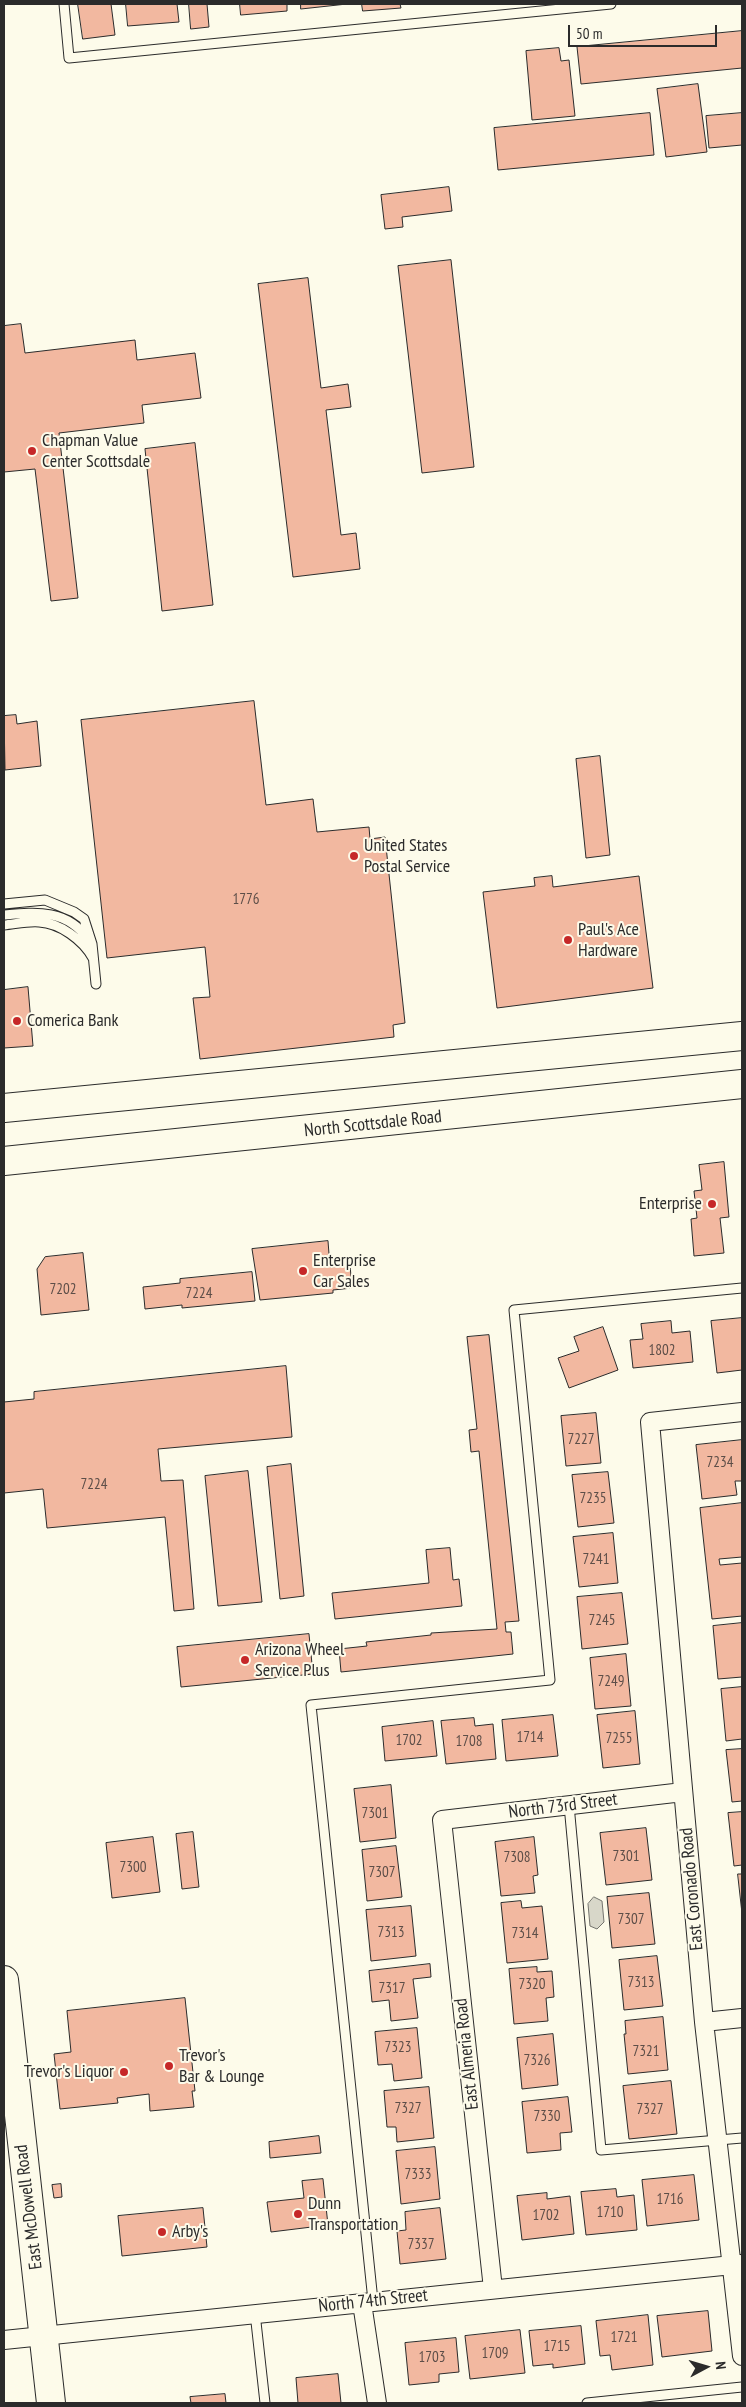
<!DOCTYPE html>
<style>
body{margin:0}
#map{position:relative;width:746px;height:2407px;overflow:hidden;background:#fdfbea;font-family:"PT Sans Narrow",sans-serif}
canvas{display:block}
.frame{position:absolute;inset:0;border:5px solid #2b2b2b;pointer-events:none}
.north{position:absolute;left:681px;top:2342px;width:50px;height:50px;-webkit-text-stroke:4px #fdfbea;paint-order:stroke;rotate:84deg;font-size:14px;font-weight:700;line-height:20px;text-align:center;color:#2b2b2b}
.north::after{content:'';display:block;margin:auto;width:18px;height:22px;background:#2b2b2b;clip-path:polygon(50% 0,100% 100%,50% 72%,0 100%)}
.scale{position:absolute;left:568px;top:25px;width:149px;height:22px;box-sizing:border-box;border:2px solid #2b2b2b;border-top:0;padding-left:6px;font-size:15px;line-height:18px;white-space:nowrap;color:#2b2b2b;-webkit-text-stroke:4px #fdfbea;paint-order:stroke}
</style>
<div id="map">
<canvas width="746" height="2407"></canvas>
<div class="frame"></div>
<div class="north">N</div>
<div class="scale">50 m</div>
</div>
<script>
const ctx = document.querySelector('canvas').getContext('2d');
ctx.lineJoin = 'round';
function paint(path, color) { ctx.fillStyle = color; ctx.fill(path, 'evenodd'); }
function stroke(path, color, width, dash) { ctx.strokeStyle = color; ctx.lineWidth = width; ctx.lineCap = dash ? 'butt' : 'round'; ctx.setLineDash(dash || []); ctx.stroke(path); }
function drawText(font, color, halo, rows, align = 'center') {
  ctx.font = font + ' "PT Sans Narrow",sans-serif'; ctx.lineWidth = 4; ctx.setLineDash([]); ctx.textBaseline = 'middle'; ctx.strokeStyle = halo; ctx.fillStyle = color; for (const [text, x, y, turn = 0] of rows) {
    ctx.save(); ctx.translate(x, y); ctx.rotate((+turn || 0) * Math.PI / 180); ctx.textAlign = isNaN(turn) ? turn : align; if (halo) ctx.strokeText(text, 0, 0); ctx.fillText(text, 0, 0); ctx.restore();
  }
}
const water = new Path2D(`
 M594 1897 602 1901 604 1922 597 1929 590 1926 588 1904Z`);
const building = new Path2D(`
 M78 4H111L115 35 83 39Z
 M126 4H177L179 22 128 26Z
 M189 4H207L209 27 191 29Z
 M240 4H287V11L241 15Z
 M301 4H347L301 9Z
 M362 4H400L401 8 363 11Z
 M742 31V68L581 84 577 47Z
 M559 48 561 61 569 60 575 116 532 120 526 51Z
 M698 84 707 152 666 157 657 89Z
 M650 113 654 155 498 170 494 128Z
 M742 113V145L709 148 706 116Z
 M449 187 452 211 402 217 403 227 385 229 381 195Z
 M451 260 474 467 422 473 398 266Z
 M308 278 321 388 348 384 351 407 326 410 341 535 356 533 360 569 293 577 258 284Z
 M21 324 25 353 135 340 137 360 195 353 201 398 142 405 144 423 59 433 78 598 51 601 35 469 4 472V326Z
 M195 443 213 605 162 611 145 449Z
 M254 701 266 805 313 799 317 832 369 827 370 839 385 837 405 1023 393 1025 394 1037 200 1059 193 998 210 997 205 947 107 958 81 720Z
 M16 715 17 724 37 721 41 766 5 770 4 716Z
 M600 756 610 855 586 858 576 759Z
 M552 876 553 887 639 876 653 988 497 1008 483 892 535 886 534 878Z
 M28 987 33 1046 4 1048V990Z
 M724 1162 729 1217 720 1218 724 1253 694 1256 691 1219 697 1218 694 1191 702 1190 699 1165Z
 M328 1241 330 1267 350 1265 352 1288 333 1290V1293L260 1300 252 1249Z
 M83 1253 89 1310 41 1315 37 1269 45 1257Z
 M252 1272 255 1301 182 1308V1305L145 1309 143 1287 180 1283V1279Z
 M742 1318V1370L717 1373 711 1321Z
 M671 1321 672 1333 690 1331 693 1362 633 1368 630 1340 643 1339 641 1324Z
 M603 1327 618 1370 569 1388 558 1358 579 1351 574 1337Z
 M489 1335 519 1621 505 1622 506 1632H511L513 1654 341 1672 339 1649 367 1646 366 1642 431 1635V1633L497 1629 479 1451 471 1452 469 1430 477 1429 467 1337Z
 M286 1366 292 1437 158 1449 161 1481 183 1480 194 1609 174 1611 165 1517 47 1528 43 1489 4 1493V1402L34 1399V1392Z
 M596 1413 601 1463 566 1466 561 1416Z
 M742 1440V1481H735L737 1495 702 1499 696 1445Z
 M291 1464 304 1596 280 1599 267 1467Z
 M248 1471 262 1602 218 1606 205 1476Z
 M608 1472 614 1523 578 1527 572 1475Z
 M742 1503V1557L719 1559 720 1565 742 1563V1616L712 1619 700 1508Z
 M613 1533 618 1583 579 1587 573 1537Z
 M450 1548 453 1580 459 1579 462 1606 335 1619 332 1593 429 1583 426 1550Z
 M622 1593 628 1644 582 1649 577 1597Z
 M742 1623V1677L718 1679 713 1626Z
 M309 1634 313 1674 181 1687 177 1647Z
 M626 1654 631 1706 595 1709 590 1658Z
 M742 1687V1739L726 1741 721 1689Z
 M635 1711 640 1764 603 1768 597 1715Z
 M553 1715 558 1756 506 1761 502 1720Z
 M474 1718 475 1726 493 1724 496 1759 446 1764 441 1721Z
 M433 1721 437 1756 385 1761 382 1727Z
 M742 1749V1801L732 1802 726 1750Z
 M391 1785 396 1838 360 1842 354 1789Z
 M742 1812V1865L734 1866 728 1813Z
 M646 1828 652 1880 606 1885 600 1833Z
 M193 1832 199 1887 182 1889 176 1834Z
 M153 1837 160 1892 112 1898 106 1843Z
 M534 1837 538 1875 533 1876 535 1893 501 1896 495 1842Z
 M396 1846 402 1897 367 1901 362 1850Z
 M738 1874H742V1913Z
 M649 1893 655 1944 612 1948 607 1897Z
 M521 1901 522 1908 542 1906 548 1959 507 1963 501 1903Z
 M411 1906 416 1956 371 1961 366 1910Z
 M657 1956 663 2006 624 2010 619 1960Z
 M430 1964 431 1977 413 1979 418 2018 391 2021 389 2000 372 2002 369 1971Z
 M537 1967V1972L552 1971 554 1997 546 1998 548 2021 514 2024 509 1969Z
 M185 1998 195 2091H192L194 2107 150 2111 149 2094 117 2098 118 2103 60 2109 54 2054 71 2052 67 2011Z
 M663 2017 668 2070 628 2074 624 2034H626L625 2021Z
 M417 2028 422 2078 394 2081 392 2064 378 2065 375 2032Z
 M553 2034 558 2085 522 2089 517 2038Z
 M671 2081 677 2134 629 2139 623 2086Z
 M429 2087 434 2138 397 2142 396 2127H387L384 2091Z
 M568 2097 572 2132 560 2133 561 2150 527 2153 522 2102Z
 M319 2136 321 2153 270 2158 269 2142Z
 M435 2147 440 2199 401 2204 396 2151Z
 M694 2175 699 2220 647 2226 642 2180Z
 M323 2179 328 2225 271 2232 267 2202 304 2198 302 2181Z
 M61 2184 62 2197 54 2198 52 2185Z
 M616 2189 617 2197 634 2195 637 2230 586 2235 581 2192Z
 M547 2193V2199L570 2196 574 2234 522 2240 517 2196Z
 M203 2208 207 2247 122 2256 118 2216Z
 M440 2208 446 2259 400 2264 397 2231 406 2230 405 2212Z
 M708 2311 712 2351 662 2357 657 2316Z
 M648 2315 653 2365 612 2370 610 2355 600 2356 596 2321Z
 M581 2326 585 2364 553 2368V2364L533 2366 529 2331Z
 M520 2330 525 2373 470 2379 465 2336Z
 M456 2338 459 2372 439 2374V2382L409 2385 405 2343Z
 M338 2374 341 2403H298L296 2378Z
 M225 2394 226 2403H191L190 2397Z`);
const service = new Path2D(`
 M64 4 69 58 611 4
 M4 904 45 900 74 912 84 919 92 944 96 984
 M4 915C37 912 67 909 89 940
 M4 925C15 924 28 921 39 922 60 923 83 940 93 958
 M569 1805 601 2150 742 2138
 M373 2301 311 1705 550 1680 514 1310 742 1288
 M255 2313 265 2403
 M587 2403 742 2387`);
const minor = new Path2D(`
 M742 1412 650 1422 704 2022 742 2356
 M704 2022 742 2018
 M493 2289 442 1820 683 1792
 M362 2303 377 2403
 M4 2340 742 2264`);
const primary = new Path2D(`
 M4 1108 742 1036
 M4 1161 742 1084
 M4 1980 51 2403`);
const markers = [
 [32,451,5,"#c62828"],
 [354,856,5,"#c62828"],
 [568,940,5,"#c62828"],
 [17,1021,5,"#c62828"],
 [712,1204,5,"#c62828"],
 [303,1271,5,"#c62828"],
 [245,1660,5,"#c62828"],
 [169,2066,5,"#c62828"],
 [124,2072,5,"#c62828"],
 [298,2214,5,"#c62828"],
 [162,2232,5,"#c62828"]
];
const numberNames = [
 ["1776",246,900],
 ["7202",63,1290],
 ["7224",199,1294],
 ["1802",662,1351],
 ["7227",581,1440],
 ["7234",720,1463],
 ["7224",94,1485],
 ["7235",593,1499],
 ["7241",596,1560],
 ["7245",602,1621],
 ["7249",611,1682],
 ["1714",530,1738],
 ["7255",619,1739],
 ["1702",409,1741],
 ["1708",469,1742],
 ["7301",375,1814],
 ["7301",626,1857],
 ["7308",517,1858],
 ["7300",133,1868],
 ["7307",382,1873],
 ["7307",631,1920],
 ["7313",391,1933],
 ["7314",525,1934],
 ["7313",641,1983],
 ["7320",532,1985],
 ["7317",392,1989],
 ["7323",398,2048],
 ["7321",646,2052],
 ["7326",537,2061],
 ["7327",408,2109],
 ["7327",650,2110],
 ["7330",547,2117],
 ["7333",418,2175],
 ["1716",670,2200],
 ["1710",610,2213],
 ["1702",546,2216],
 ["7337",421,2245],
 ["1721",624,2338],
 ["1715",557,2347],
 ["1709",495,2354],
 ["1703",432,2358]
];
const poiNames = [
 ["Chapman Value",42,441],
 ["Center Scottsdale",42,462],
 ["United States",364,846],
 ["Postal Service",364,867],
 ["Paul's Ace",578,930],
 ["Hardware",578,951],
 ["Comerica Bank",27,1021],
 ["Enterprise",702,1204,"right"],
 ["Enterprise",313,1261],
 ["Car Sales",313,1282],
 ["Arizona Wheel",255,1650],
 ["Service Plus",255,1671],
 ["Trevor's",179,2056],
 ["Bar & Lounge",179,2077],
 ["Trevor's Liquor",114,2072,"right"],
 ["Dunn",308,2204],
 ["Transportation",308,2225],
 ["Arby's",172,2232]
];
const streetNames = [
 ["North Scottsdale Road",373,1124,-6],
 ["North 73rd Street",563,1806,-7],
 ["East Coronado Road",692,1889,-95],
 ["East Almeria Road",467,2054,-96],
 ["East McDowell Road",29,2207,-97],
 ["North 74th Street",373,2301,-6]
];
paint(water, '#d8d7c9');
stroke(water, '#74746e', 1);
paint(building, '#f2b8a0');
stroke(building, '#2b2b2b', 1);
stroke(service, '#2b2b2b', 11);
stroke(minor, '#2b2b2b', 20);
stroke(primary, '#2b2b2b', 30);
stroke(service, '#fdfbea', 9);
stroke(minor, '#fdfbea', 18);
stroke(primary, '#fdfbea', 28);
for (const [x, y, r, color] of markers) { const dot = new Path2D(); dot.arc(x, y, r, 0, 2 * Math.PI); ctx.fillStyle = color; ctx.fill(dot); stroke(dot, '#fdfbea', 2); }
drawText('15px', '#5d4e48', null, numberNames);
drawText('18px', '#2b2b2b', '#fdfbea', poiNames, 'left');
drawText('18px', '#2b2b2b', '#fdfbea', streetNames);
</script>
